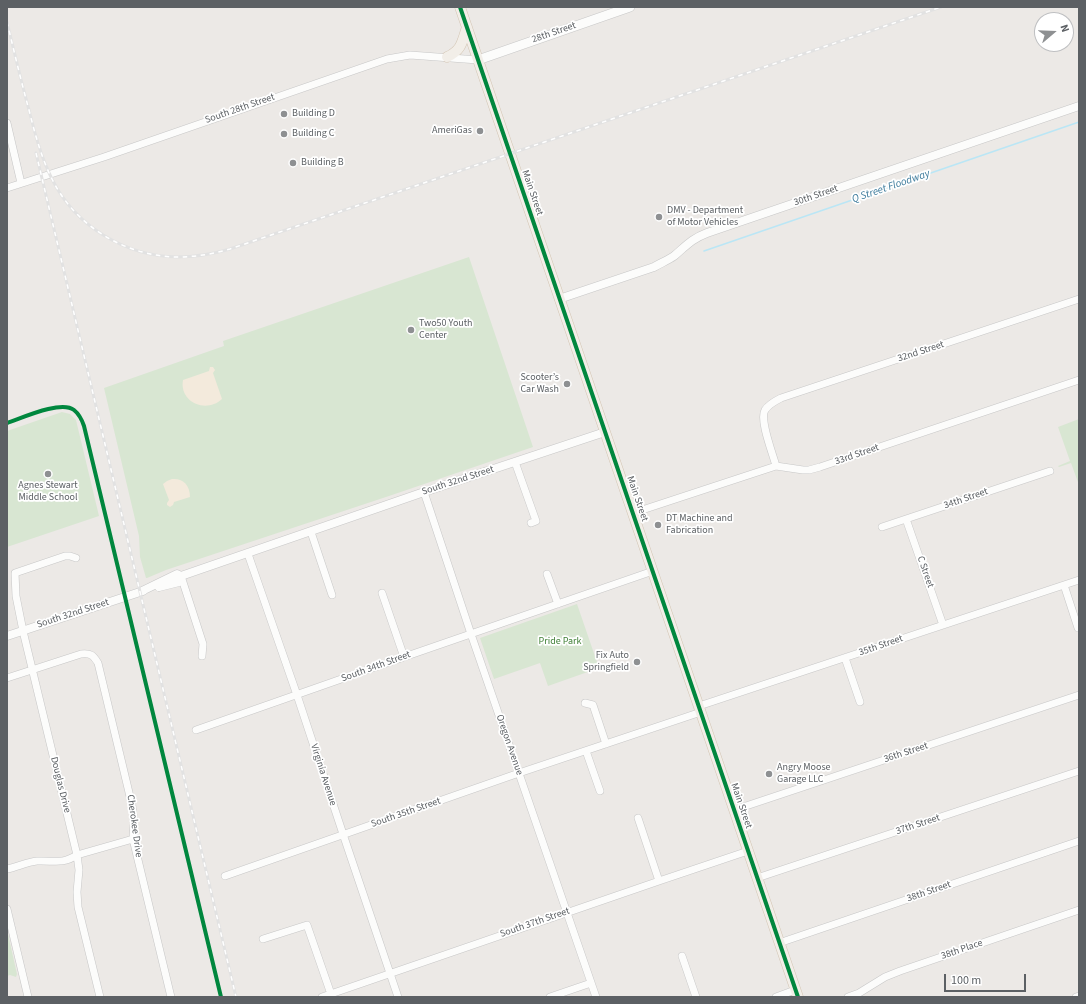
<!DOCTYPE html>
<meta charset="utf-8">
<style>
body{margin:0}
#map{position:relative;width:1086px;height:1004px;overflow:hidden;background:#ece9e6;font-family:"Source Sans 3",sans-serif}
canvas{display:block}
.frame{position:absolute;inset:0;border:8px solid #5c6064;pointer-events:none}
.north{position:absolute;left:1034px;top:12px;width:40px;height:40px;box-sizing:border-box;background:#fff;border:1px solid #bebfc1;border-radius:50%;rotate:71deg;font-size:11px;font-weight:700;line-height:16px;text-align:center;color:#5c6064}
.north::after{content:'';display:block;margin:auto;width:14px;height:18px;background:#8e9092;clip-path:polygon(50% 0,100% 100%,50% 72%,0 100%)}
.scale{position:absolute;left:944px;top:974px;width:82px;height:18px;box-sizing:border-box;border:2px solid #5c6064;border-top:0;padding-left:5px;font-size:12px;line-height:14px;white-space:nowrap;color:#5c6064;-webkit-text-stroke:3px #fff;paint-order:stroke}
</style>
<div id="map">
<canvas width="1086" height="1004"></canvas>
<div class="frame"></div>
<div class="north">N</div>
<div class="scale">100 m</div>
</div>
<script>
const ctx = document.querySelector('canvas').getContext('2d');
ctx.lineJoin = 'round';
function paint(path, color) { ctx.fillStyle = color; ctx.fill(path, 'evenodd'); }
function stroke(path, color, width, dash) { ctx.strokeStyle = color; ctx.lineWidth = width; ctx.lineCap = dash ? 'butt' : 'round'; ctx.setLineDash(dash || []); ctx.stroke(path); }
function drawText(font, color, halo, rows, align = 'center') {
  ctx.font = font + ' "Source Sans 3",sans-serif'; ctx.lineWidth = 3.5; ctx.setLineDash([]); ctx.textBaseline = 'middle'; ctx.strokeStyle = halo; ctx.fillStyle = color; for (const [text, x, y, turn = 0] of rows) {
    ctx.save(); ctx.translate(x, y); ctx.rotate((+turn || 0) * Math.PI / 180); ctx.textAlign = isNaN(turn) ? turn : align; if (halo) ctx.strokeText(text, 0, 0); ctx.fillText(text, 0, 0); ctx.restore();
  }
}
const green = new Path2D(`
 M469 257 533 447 389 496 166 570 147 578H146L140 557 139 536 104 388 224 346 223 341Z
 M62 412 70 414 76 420 99 516 7 547V431Z
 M1079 419V485L1071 463 1059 467 1058 466 1070 461 1058 427Z
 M577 604 599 668 548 686 540 663 494 679 480 638Z
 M7 930 17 974 16 977 10 975 7 976Z`);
const sand = new Path2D(`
 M210 367H213L215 370 213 373 222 399C206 414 179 402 183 380L209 371Z
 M172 479C183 478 190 485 190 497L174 502 173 505 170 507 167 505V503L169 500 163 484 167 481Z`);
const stream = new Path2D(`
 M704 251 1079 122`);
const minor = new Path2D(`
 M7 123 21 183
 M7 188 104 157 387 59 410 55 478 60
 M515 462 536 521 531 523
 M776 466C773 454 759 420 765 410 769 404 775 401 781 398L1079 299
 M424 492 471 634 596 997
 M633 513 776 466 803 470H809L820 467 1079 380
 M906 519 943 625
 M882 527 1050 471
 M311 532 332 595
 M248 554 297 695 343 834 398 997
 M76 558 70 556H65L15 573 16 596 23 631 77 855 79 870 77 892 78 907 100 997
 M547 574 558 604
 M181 576 203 644 202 656
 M1064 585 1078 628
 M382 593 404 657
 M845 658 860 702
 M7 678 81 654C91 653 93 655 98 663L132 805 134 822 133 839 171 997
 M585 703 593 705 606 744
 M699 706 1079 580
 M196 730 404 657 653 571
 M586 751 600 791
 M734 810 1079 695
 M638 818 659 881
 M7 869C17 867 27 862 37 861 54 860 61 865 77 855L133 839
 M225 876 519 773 701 712
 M757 878 1079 771
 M7 909 28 997
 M263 939 307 925 332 997
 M779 943 1079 841
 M682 956 696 997
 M322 997 659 881 748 851
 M550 997 591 983
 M776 997 795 990
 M848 997 859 993 885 977 900 971 1079 910
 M1076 997 1079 996`);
const tertiary = new Path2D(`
 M559 299 654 267C661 263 668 260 674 256 686 246 691 239 707 233L1079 106
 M159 587 179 582 181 576
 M140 592 177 574 181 576 424 492 605 432
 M7 636 143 591`);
const secondary = new Path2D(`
 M478 60 630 7`);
const primary = new Path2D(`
 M460 7 798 997
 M447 57C462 50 462 42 467 27`);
const rail = new Path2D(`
 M7 22C14 51 21 81 29 110 35 134 41 157 52 179 75 226 125 256 177 257 195 257 213 254 230 249L941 7
 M36 153 236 997`);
const cycleway = new Path2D(`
 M460 7 798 997
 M7 423C22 418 61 400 74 410 79 414 82 420 84 426L221 997`);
const markers = [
 [284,114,4,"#8e9092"],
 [480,131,4,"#8e9092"],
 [284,134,4,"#8e9092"],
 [293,163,4,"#8e9092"],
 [659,217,4,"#8e9092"],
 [411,330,4,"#8e9092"],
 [567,384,4,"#8e9092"],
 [48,474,4,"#8e9092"],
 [658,525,4,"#8e9092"],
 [637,662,4,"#8e9092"],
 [769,774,4,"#8e9092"]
];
const streetNames = [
 ["28th Street",554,33,-19],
 ["South 28th Street",240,109,-19],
 ["Main Street",532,193,71],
 ["30th Street",816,196,-19],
 ["32nd Street",921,352,-18],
 ["33rd Street",857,455,-19],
 ["South 32nd Street",458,481,-18],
 ["Main Street",637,499,71],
 ["34th Street",966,499,-19],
 ["C Street",925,572,71],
 ["South 32nd Street",73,614,-18],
 ["35th Street",881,646,-19],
 ["South 34th Street",376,667,-20],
 ["Oregon Avenue",509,745,71],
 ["36th Street",906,753,-18],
 ["Virginia Avenue",323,775,72],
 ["Douglas Drive",60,785,76],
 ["Main Street",741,806,71],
 ["South 35th Street",406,813,-19],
 ["37th Street",918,825,-18],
 ["Cherokee Drive",134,826,82],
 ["38th Street",929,892,-19],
 ["South 37th Street",535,923,-19],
 ["38th Place",962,950,-19]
];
const poiNames = [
 ["Building D",292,114],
 ["AmeriGas",472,131,"right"],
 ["Building C",292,134],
 ["Building B",301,163],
 ["DMV - Department",667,211],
 ["of Motor Vehicles",667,223],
 ["Two50 Youth",419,324],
 ["Center",419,336],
 ["Scooter’s",559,378,"right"],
 ["Car Wash",559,390,"right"],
 ["Agnes Stewart",48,486,"center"],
 ["Middle School",48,498,"center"],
 ["DT Machine and",666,519],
 ["Fabrication",666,531],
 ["Fix Auto",629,656,"right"],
 ["Springfield",629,668,"right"],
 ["Angry Moose",777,768],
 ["Garage LLC",777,780]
];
const parkNames = [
 ["Pride Park",560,642]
];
const waterNames = [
 ["Q Street Floodway",891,187,-19]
];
paint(green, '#d8e6d2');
paint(sand, '#f3eadc');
stroke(stream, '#bae6f5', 1.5);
stroke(minor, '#c7c7c7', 8);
stroke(tertiary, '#c7c7c7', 9);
stroke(secondary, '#c7c7c7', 10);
stroke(primary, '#d3c5b4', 11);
stroke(minor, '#fcfcfb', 7);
stroke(tertiary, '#fcfcfb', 8);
stroke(secondary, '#fcfcfb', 9);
stroke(primary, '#f2eee8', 10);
stroke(rail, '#e2e2e2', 3);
stroke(rail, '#fff', 1.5, [4.5]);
stroke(cycleway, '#00873e', 4);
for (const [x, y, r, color] of markers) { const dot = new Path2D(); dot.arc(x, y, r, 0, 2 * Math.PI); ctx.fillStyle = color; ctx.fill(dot); stroke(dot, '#fff', 1.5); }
drawText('10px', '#5c6064', '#fff', streetNames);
drawText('10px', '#5c6064', '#fff', poiNames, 'left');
drawText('10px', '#408037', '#fff', parkNames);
drawText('italic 11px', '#3d7b9c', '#fff', waterNames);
</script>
